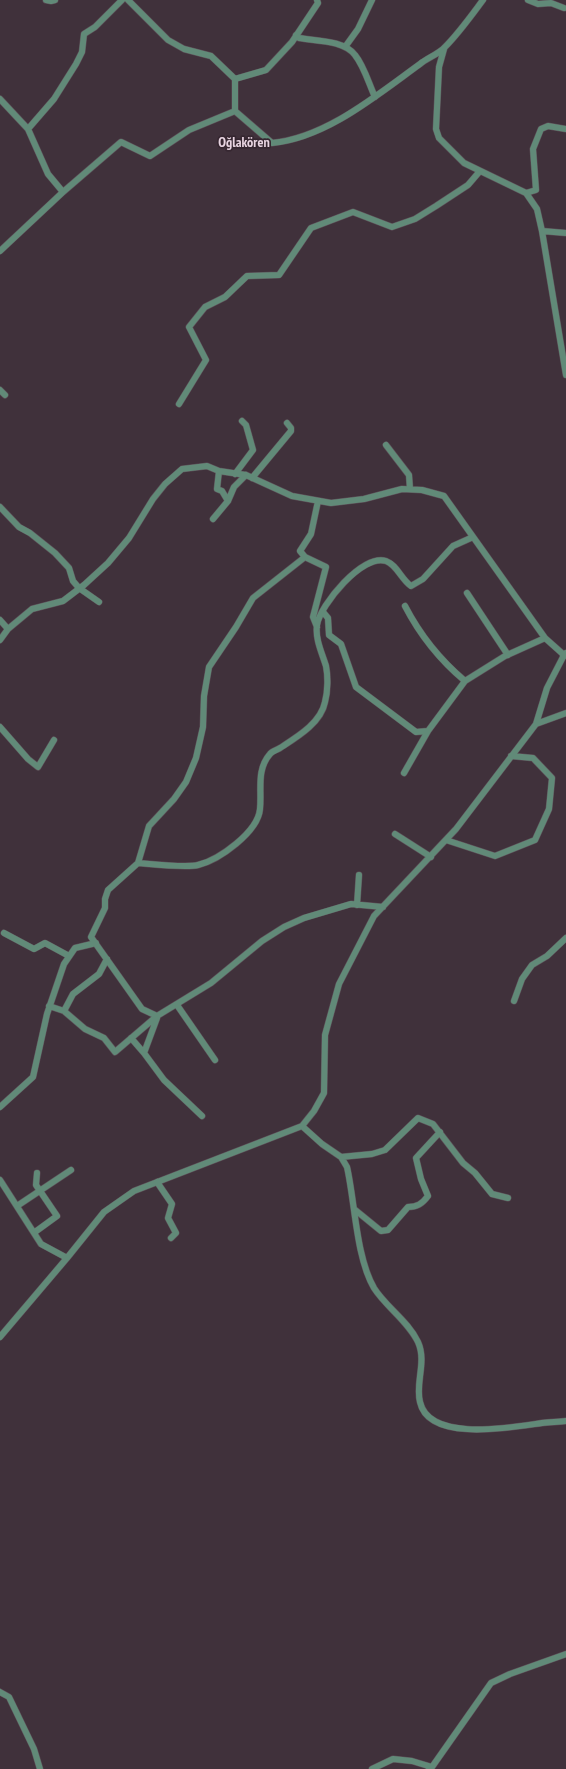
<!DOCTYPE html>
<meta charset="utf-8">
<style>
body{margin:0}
canvas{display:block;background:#40313b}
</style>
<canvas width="566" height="1769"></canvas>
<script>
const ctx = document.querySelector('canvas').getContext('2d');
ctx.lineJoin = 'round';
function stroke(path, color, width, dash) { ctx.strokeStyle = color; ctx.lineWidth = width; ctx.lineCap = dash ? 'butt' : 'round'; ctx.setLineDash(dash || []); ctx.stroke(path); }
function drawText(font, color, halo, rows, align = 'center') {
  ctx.font = font + ' "PT Sans Narrow",sans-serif'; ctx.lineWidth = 3.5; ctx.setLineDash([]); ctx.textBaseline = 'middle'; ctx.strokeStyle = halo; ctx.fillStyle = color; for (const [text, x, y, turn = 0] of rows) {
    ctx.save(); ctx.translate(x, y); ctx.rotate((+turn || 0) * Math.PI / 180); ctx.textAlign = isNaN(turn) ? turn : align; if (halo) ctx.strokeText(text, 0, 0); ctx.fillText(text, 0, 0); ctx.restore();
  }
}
const minor = new Path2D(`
 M46 0 51 1 55 0
 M122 0 95 27 84 34 82 52 76 64 54 99 28 129 48 174 63 192 121 142 150 156 189 130 235 111 272 143C326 138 377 95 420 64 427 58 439 54 445 47 459 33 471 16 483 0
 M128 0 168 40 184 49 211 56 235 79V111
 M528 0 538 4 551 3 564 8
 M296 35 299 38C316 41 344 40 355 55 364 66 369 84 375 97
 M345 47 358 29 372 0
 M444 49 439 67 436 129 439 138 464 163 526 193
 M235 79 266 70 292 42 318 3 317 0
 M0 99 28 129
 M566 129 548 126 541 129 533 149 536 190 526 193 537 209 542 231 566 375
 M542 231 566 233
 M0 251 63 192
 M0 390 5 395
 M179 404 206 360 189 327 205 307 225 297 247 276 279 275 311 228 353 212 392 227 415 219 436 206 468 185 480 171
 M386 445 409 475 410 489
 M219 471 217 489 222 491 228 501
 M235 474 253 450 246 425 242 421
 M252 478 291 431V428L287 423
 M0 507 19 527 30 533 55 553 69 568 73 581 79 588 99 602
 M213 519 228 501 234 487 246 475
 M305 557 253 598 236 627 209 667 204 696 203 727 196 758 186 782 174 799 149 826 138 863 108 890 105 899V908L91 937 142 1009 157 1016 211 983 262 941 284 927 304 918 351 904 383 907
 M467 593 508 655
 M405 606C420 635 440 660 465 681
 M323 612 328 618 329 635 341 644 356 687 416 732 428 731 465 681 505 656 545 638
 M0 620 8 629
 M317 627 313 617 326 567 305 557 300 551 311 534 318 501
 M0 640 8 629 32 609 63 601 84 585 108 563 129 538 153 499 165 484 182 469 207 466 219 471 246 475 292 496 331 503 364 499 402 489 422 490 444 496 545 638 564 655 547 688 536 724 456 829 374 916 339 984 325 1035 324 1093 314 1111 302 1126 134 1191 104 1212 67 1258 41 1244 0 1180
 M536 724 566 713
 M0 727 28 759 38 767 54 740
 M404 773 428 731
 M395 834 431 857
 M446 840 495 856 535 840 549 809 552 778 533 758 511 756
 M138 863C151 864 186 868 198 865 219 860 258 832 260 809 262 790 256 770 270 754 272 751 277 750 280 748 297 737 321 723 325 702 328 691 328 676 326 666 322 653 315 639 317 625 320 605 363 553 386 561 397 565 401 579 411 586L423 579 453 546 473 537
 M357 905 359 875
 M4 933 34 949 45 943 69 956
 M514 1001 522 979 532 965 547 956 566 938
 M177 1005 215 1060
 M49 1006 64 1011 85 1029 104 1038 115 1052 157 1016
 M64 1011 73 994 99 974 107 959
 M157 1018 144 1053 164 1080 202 1116
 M131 1038 144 1053
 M0 1107 33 1077 47 1014 64 964 75 948 96 943
 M302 1126 322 1144 341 1157 347 1167C355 1202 356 1257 374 1288 386 1307 408 1321 418 1342 427 1362 415 1383 420 1402 429 1443 513 1427 542 1423 550 1422 558 1422 566 1421
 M341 1157 372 1154 385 1150 418 1118 433 1124 463 1163 475 1173 492 1194 508 1198
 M157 1182 172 1204 168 1218 176 1233 171 1238
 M17 1206 71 1170
 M354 1209 381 1231 388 1230 408 1207C417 1207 422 1204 428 1196L421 1179 416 1158 440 1132
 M35 1232 57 1216 36 1185 37 1173
 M0 1337 67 1258
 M0 1692 9 1697 34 1749 40 1769
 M372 1769 393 1759 412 1761 432 1767
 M429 1769 432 1767 491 1683 510 1674 566 1654`);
const tertiary = new Path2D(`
 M564 655 566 654`);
const quarterNames = [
 ["Oğlakören",244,143]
];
stroke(minor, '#5e5059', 7);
stroke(tertiary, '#5e5059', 9);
stroke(minor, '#618a78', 6);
stroke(tertiary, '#618a78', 8);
drawText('bold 14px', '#e8d4e1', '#362731', quarterNames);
</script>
